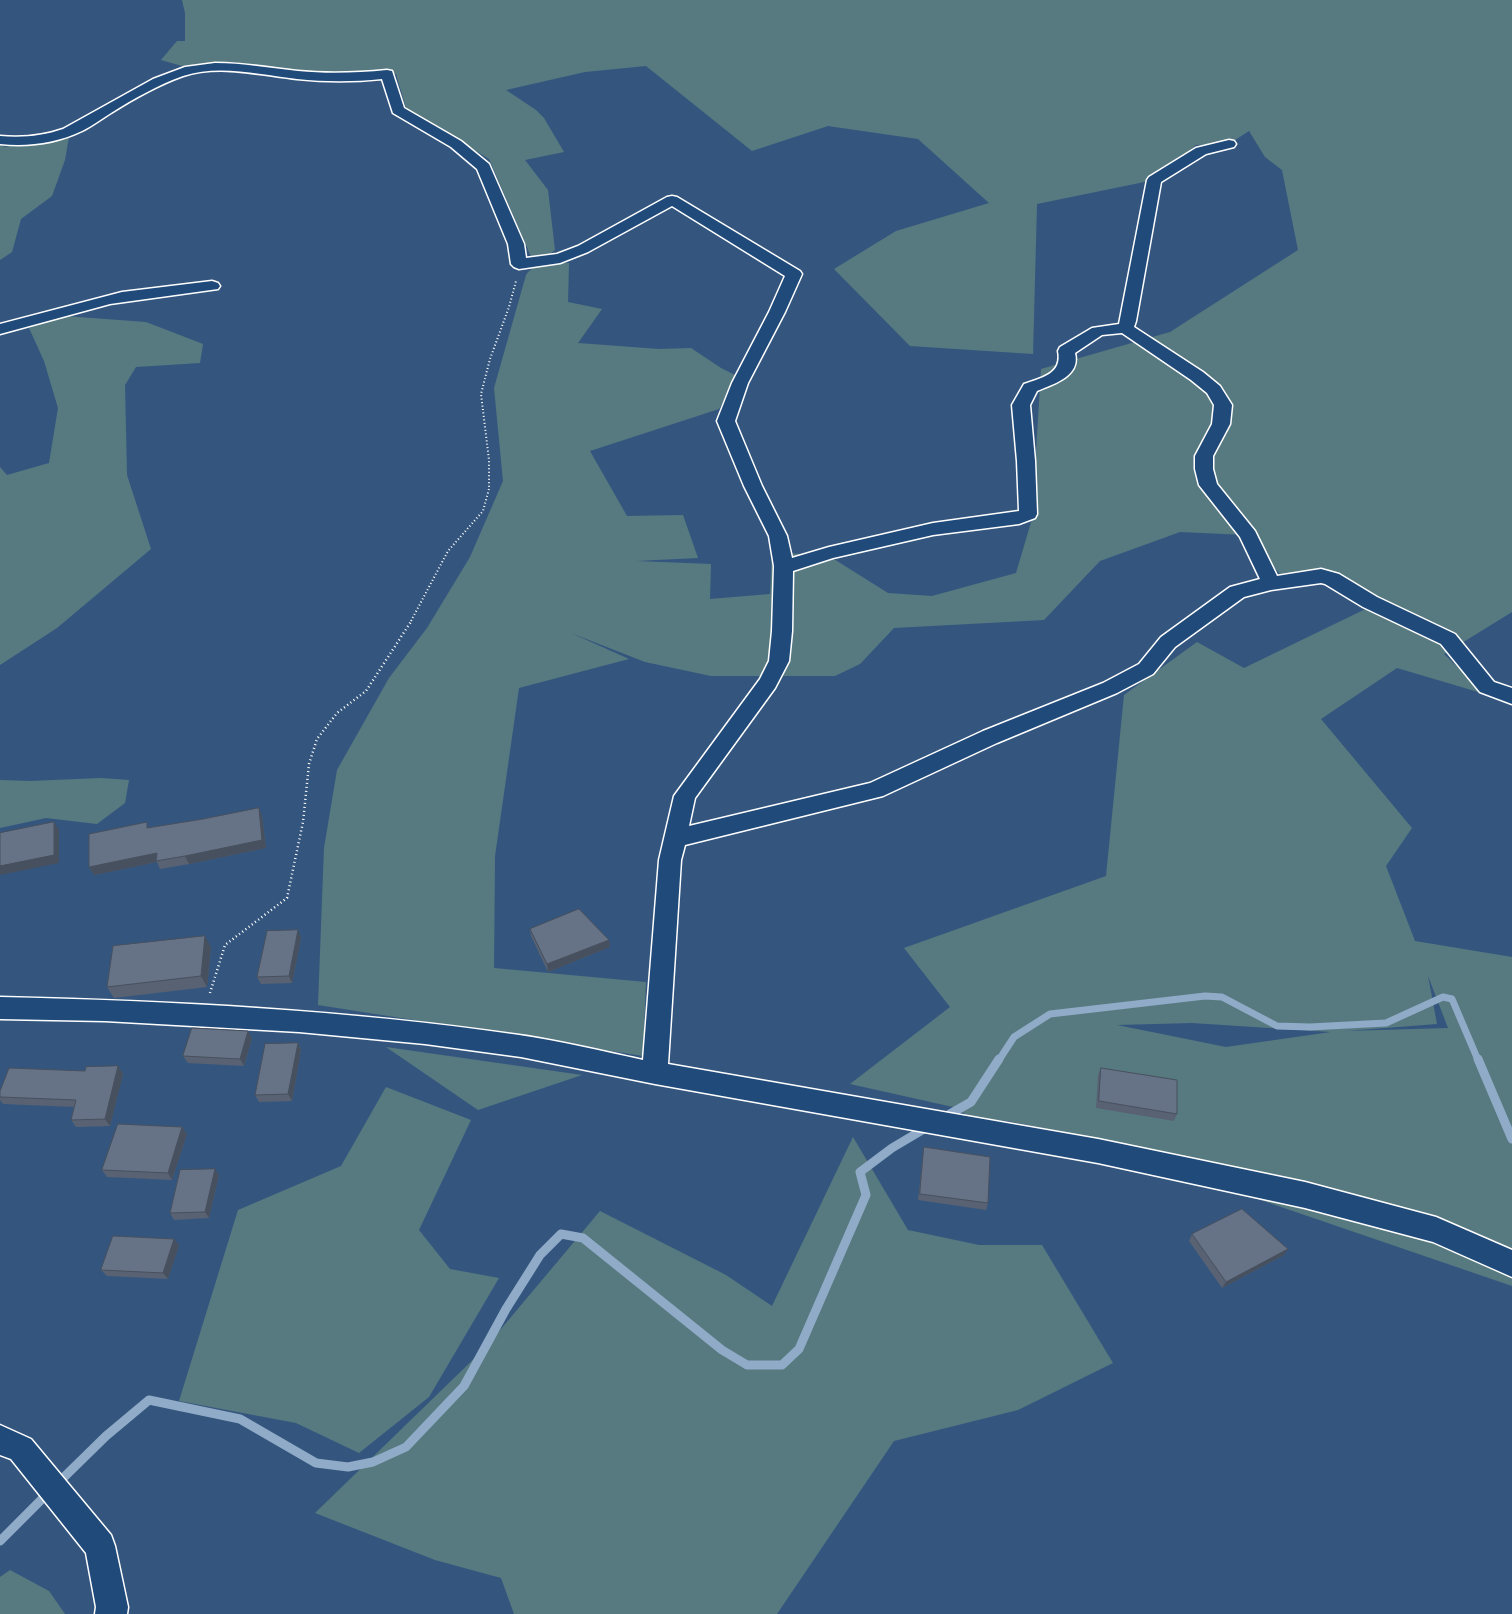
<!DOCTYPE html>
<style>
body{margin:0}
canvas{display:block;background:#34567e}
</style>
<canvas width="1512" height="1614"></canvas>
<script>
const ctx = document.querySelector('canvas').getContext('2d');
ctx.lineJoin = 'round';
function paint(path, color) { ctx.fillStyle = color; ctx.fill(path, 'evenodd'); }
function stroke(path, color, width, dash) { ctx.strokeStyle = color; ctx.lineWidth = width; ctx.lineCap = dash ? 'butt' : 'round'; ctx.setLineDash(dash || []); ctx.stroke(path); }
const green = new Path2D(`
 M182 0H1512V612L1444 654 1485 694 1397 668 1321 719 1412 828 1386 866 1415 941 1512 957V1286L1062 1132 1007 1121 972 1118 953 1107 850 1084 950 1007 904 948 1106 876 1124 695 1197 642 1244 668 1380 602 1331 571 1280 574 1246 535 1180 532 1100 561 1044 620 894 628 860 664 835 676H711L645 662 571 633 629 659 519 688 495 856 494 968 646 982 643 1056 318 1005 324 848 337 770 389 678 427 628 470 557 503 481 494 388 526 275C534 262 555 263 569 263L568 302 602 309 578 343 659 349 691 348 721 368 737 376 719 409 590 451 627 516 683 515 698 558 636 561 711 564 710 599 770 594 772 552 829 556 888 593 932 596 1016 573 1032 519 1041 369 1170 332 1298 250 1282 170 1265 157 1249 131 1229 144 1196 145 1154 180 1037 204 1033 354 910 346 834 269 896 231 989 203 918 139 828 126 752 151 646 66 585 72 506 90 536 110 544 118 564 152 525 160 548 190 555 250 548 256 532 259 489 159 406 108 396 74 316 73 217 63 182 66 161 60 177 41H185V13ZM1428 976 1448 1028 1346 1031 1437 1024ZM1192 1023 1331 1032 1226 1047 1117 1025Z
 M69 137 65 160 52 196 21 219 12 252 0 260V145L5 147Z
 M64 316 146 322 203 344 200 363 136 367 125 385 127 475 151 549 57 628 0 665V467L7 475 49 463 58 408 44 361 29 328Z
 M101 778 129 780 125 803 97 824 46 818 0 828V780L30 781Z
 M386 1047 582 1075 478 1110Z
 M386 1087 471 1120 419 1230 450 1269 499 1278 429 1397 359 1453 296 1423 179 1401 238 1210 341 1166Z
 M853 1137 908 1230 979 1245H1042L1113 1363 1018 1410 894 1441 777 1614H514L501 1578 435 1560 315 1513 485 1348 600 1211 726 1275 772 1306Z
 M10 1570 49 1591 65 1614H0V1577Z`);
const streamFar1 = new Path2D(`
 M999 1060 1014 1037 1050 1014 1205 996 1222 997 1277 1026 1310 1027 1386 1023 1443 997 1452 999 1478 1060`);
const stream = new Path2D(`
 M1478 1059 1512 1139
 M943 1118 971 1102 999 1059
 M57 1484 106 1436 149 1400 240 1419 316 1463 348 1467 373 1462 406 1447 464 1386 506 1309 540 1255 561 1234 583 1238 722 1350 747 1365H782L799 1349 866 1195 860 1172 892 1148 929 1126
 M0 1541 48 1493`);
const pathFar1 = new Path2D(`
 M411 621 448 551 483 511 489 489V460L481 394 490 359 509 307 516 281`);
const path = new Path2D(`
 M210 993 225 945 287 898 303 822 309 764 317 739 337 713 366 691 412 620`);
const street = new Path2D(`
 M215 63C243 63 270 68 298 71 327 74 357 73 387 70L392 71 404 108 461 141 489 164 524 244 526 258 557 254 578 246 667 197 672 196 677 197 800 271 802 274 785 312 748 383 735 421 762 486 787 536 792 558 829 547 933 523 1019 511 1017 461 1012 405 1024 384C1041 378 1063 374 1058 351L1060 347 1092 328 1119 324 1147 180 1149 177 1196 148 1229 140 1234 141 1236 144 1234 147 1206 154 1161 182 1136 321 1134 327 1203 372 1220 386 1232 405 1230 424 1213 456V469L1217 484 1255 531 1277 576 1321 569 1339 574 1377 597 1455 634 1494 682 1512 688V704L1480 692 1441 644 1363 607 1325 584 1321 583 1271 590 1244 597 1175 647 1153 674 1117 693 997 743 883 796 685 845 681 860 668 1064 1098 1139 1305 1182 1436 1217 1512 1250V1277L1433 1242 1305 1208 1098 1163 655 1084 521 1057 425 1044 299 1032 105 1021 0 1019V997C174 1001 347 1010 519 1035 561 1041 602 1051 643 1060L659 860 674 796 760 679 769 661 772 631 774 566 769 536 744 486 717 421 732 383 769 312 785 276 672 206 588 252 560 263 519 269 514 267 511 264 508 244 477 169 451 147 393 113 382 79C354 82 325 82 297 79 260 75 220 64 183 76 158 85 133 99 111 113 101 119 92 126 82 131 57 143 28 147 0 144V136C22 138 43 136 63 129L153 79 185 67ZM1122 333 1191 380 1207 393 1214 405 1212 424 1195 456V469L1199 485 1240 537 1260 579 1230 587 1161 637 1139 664 1103 683 983 731 870 783 689 826 695 798 775 688 789 661 792 631 793 571 833 558 933 535 1019 524 1035 518 1037 514 1035 461 1030 405 1037 391C1054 384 1081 376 1075 353L1102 335Z
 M212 281 218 283 220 286 218 289 110 304 0 334V324L122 292Z
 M0 1425 31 1439 111 1535 115 1546 128 1607 127 1614H95L96 1607 86 1553 11 1459 0 1455Z`);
const wall = new Path2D(`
 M262 816 266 848 189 864 160 869 157 862 94 875 89 867 149 827Z
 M530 929 609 940 610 947 548 972 531 936Z
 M301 938 292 983 261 984 257 977Z
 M211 947 207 987 114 998 107 987Z
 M252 1038 244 1066 188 1063 183 1056Z
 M298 1043 301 1050 292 1101 259 1102 255 1095Z
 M118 1066 123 1074 110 1126 76 1127 71 1120 74 1107 3 1104 0 1100V1091Z
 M1101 1068 1177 1114 1174 1121 1096 1108 1098 1075Z
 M182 1127 187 1134 172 1180 107 1177 102 1170Z
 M924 1147 988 1203 986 1210 918 1200 923 1154Z
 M219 1175 209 1218 174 1220 170 1213Z
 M1192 1234 1284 1255 1222 1288 1189 1241Z
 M179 1245 168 1279 107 1276 101 1270Z`);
const shadedWall = new Path2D(`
 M259 808 262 816 266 848 189 864 185 856Z
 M54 822 59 830V863L0 875V866Z
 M157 853 156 861 157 862 94 875 89 867Z
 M298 930 301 938 292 983 289 976Z
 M205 936 211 947 207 987 201 976Z
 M609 940 610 947 548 972 547 964Z
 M248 1031 252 1038 244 1066 240 1059Z
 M298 1043 301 1050 292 1101 288 1094Z
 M118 1066 123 1074 110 1126 105 1119Z
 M182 1127 187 1134 172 1180 168 1173Z
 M215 1169 219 1175 209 1218 205 1212Z
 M174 1239 179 1245 168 1279 163 1273Z
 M1288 1249 1284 1255 1222 1288 1226 1282Z`);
const building = new Path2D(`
 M259 808 262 840 185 856 156 861 157 853 89 867V834L147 822V828L203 819Z
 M54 822V855L0 866V833Z
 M579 909 609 940 547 964 530 929Z
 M298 930 289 976 257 977 267 931Z
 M205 936 201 976 107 987 113 946Z
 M192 1028 248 1031 240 1059 183 1056Z
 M298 1043 288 1094 255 1095 265 1044Z
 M118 1066 105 1119 71 1120 76 1100 0 1097V1091L9 1068 85 1071 86 1067Z
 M1101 1068 1177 1080V1114L1099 1101Z
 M118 1124 182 1127 168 1173 102 1170Z
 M924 1147 990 1157 988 1203 920 1194Z
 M215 1169 205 1212 170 1213 180 1170Z
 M1242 1209 1288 1249 1226 1282 1192 1234Z
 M113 1236 174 1239 163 1273 101 1270Z`);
paint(green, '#577a80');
stroke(streamFar1, '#90abc7', 7);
stroke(stream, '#90abc7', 9);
stroke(street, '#fff', 3);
stroke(pathFar1, '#fff', 2, [1, 2.5]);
stroke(path, '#fff', 2.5, [1, 3]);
paint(street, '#1f4a7a');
paint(wall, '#586273');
paint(shadedWall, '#47505e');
paint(building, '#667286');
stroke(building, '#47505e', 1);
</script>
